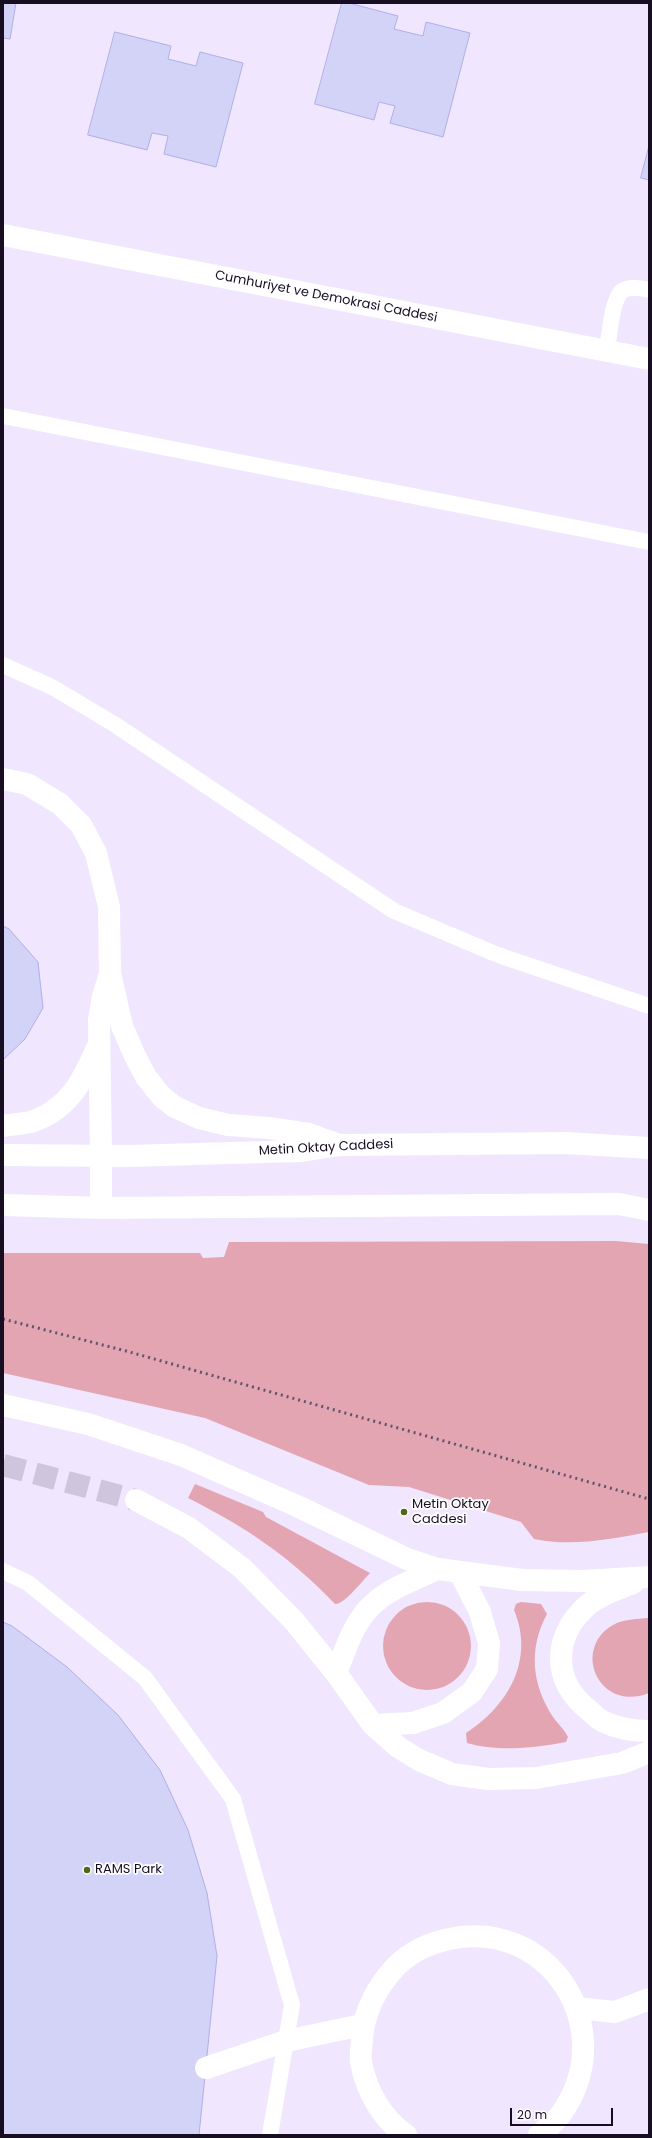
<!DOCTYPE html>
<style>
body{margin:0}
#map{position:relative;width:652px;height:2138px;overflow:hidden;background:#f0e6fe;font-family:Poppins,sans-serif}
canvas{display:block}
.frame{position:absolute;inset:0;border:4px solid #170e22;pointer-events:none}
.scale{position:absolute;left:510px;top:2108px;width:103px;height:18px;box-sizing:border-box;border:2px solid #170e22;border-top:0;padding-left:5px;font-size:12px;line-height:14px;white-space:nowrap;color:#170e22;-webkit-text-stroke:3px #fff;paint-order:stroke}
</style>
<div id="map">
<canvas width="652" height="2138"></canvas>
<div class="frame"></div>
<div class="scale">20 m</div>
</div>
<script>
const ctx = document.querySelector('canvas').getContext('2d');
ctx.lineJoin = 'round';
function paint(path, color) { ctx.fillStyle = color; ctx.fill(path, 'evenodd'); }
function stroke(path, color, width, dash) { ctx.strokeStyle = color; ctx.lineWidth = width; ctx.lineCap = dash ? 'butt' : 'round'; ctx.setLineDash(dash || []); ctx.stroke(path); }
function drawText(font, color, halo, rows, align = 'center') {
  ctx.font = font + ' Poppins,sans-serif'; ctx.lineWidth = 3.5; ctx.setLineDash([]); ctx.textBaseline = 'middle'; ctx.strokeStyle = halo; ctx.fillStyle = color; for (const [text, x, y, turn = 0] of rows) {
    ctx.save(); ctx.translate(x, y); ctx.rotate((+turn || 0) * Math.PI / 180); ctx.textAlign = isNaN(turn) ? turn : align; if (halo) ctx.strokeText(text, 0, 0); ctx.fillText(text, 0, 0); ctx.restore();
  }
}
const green = new Path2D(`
 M616 1241 649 1244V1532C611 1539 572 1547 534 1539L521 1522 409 1487 369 1485 205 1418 3 1373V1253H200L203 1258 224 1257 229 1242Z
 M195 1484 263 1512 266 1517 370 1573C362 1581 344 1605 335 1604 288 1555 247 1528 188 1498Z
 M521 1602 541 1604 547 1614C528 1649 532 1685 553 1717 558 1724 564 1729 568 1737L566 1742C535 1748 497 1752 467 1743L466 1733C508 1706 535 1660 514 1610L516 1604Z
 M383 1646a44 44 0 1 1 88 0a44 44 0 1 1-88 0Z
 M649 1618V1693C599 1713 571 1649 613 1625 623 1619 638 1619 649 1618Z`);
const building = new Path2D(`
 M3 3H16L10 39 3 38Z
 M342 3H349L398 16 394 29 423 36 426 22 470 33 443 137 390 123 395 106 379 102 374 120 315 104Z
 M115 32 171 46 168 59 196 66 200 52 243 63 216 167 164 154 168 136 152 133 147 150 88 135Z
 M649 146V180L641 178Z
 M3 926 9 929 38 962 43 1008 25 1039 3 1060Z
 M3 1622 12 1626 67 1667 118 1715 160 1770 188 1830 207 1893 217 1956 199 2135H3Z`);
const primaryTunnel = new Path2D(`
 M3 1465 136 1500`);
const lane = new Path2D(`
 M607 351C609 337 612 299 622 291 629 286 641 288 649 290
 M3 416 649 542
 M3 665 52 687 114 724 394 911 498 955 649 1006
 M3 1571 28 1583 145 1678 233 1799 292 2005 270 2135`);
const street = new Path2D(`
 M3 235 649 359
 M577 2008 615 2012 649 1999
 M206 2068 286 2041 362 2025
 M406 2135C382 2119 366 2090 361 2062 360 2056 361 2048 362 2041 363 2015 373 1994 390 1973 404 1956 424 1945 445 1940 548 1914 622 2029 561 2114 556 2122 546 2129 539 2135`);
const secondary = new Path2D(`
 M3 779 27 784 60 804 81 825 96 853 109 907 110 973 122 1026 134 1054 146 1077 162 1097 175 1107 199 1118 228 1125 269 1128 309 1134 340 1145
 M3 1126C13 1124 25 1124 34 1121 70 1107 82 1082 97 1048
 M101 1155 99 1020 103 996 110 974`);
const primary = new Path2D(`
 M3 1155 128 1156 301 1151 340 1145 566 1143 649 1148
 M101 1155V1208
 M3 1205 101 1208 619 1204 649 1210
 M3 1405 88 1424 181 1455 297 1506 407 1559 438 1569 522 1580 583 1581 649 1577
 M136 1500 189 1528 242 1568 294 1621 336 1673 373 1725 398 1747 419 1760 452 1774 488 1779 536 1778 622 1763 649 1752
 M633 1583C618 1589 601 1594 589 1604 552 1635 551 1682 590 1711 594 1715 599 1720 604 1722 619 1729 633 1731 649 1731
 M336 1673C345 1651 353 1624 370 1607 388 1589 415 1579 438 1569
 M373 1725 413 1723 443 1713 472 1692 487 1669 489 1643 480 1612 460 1573`);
const rail = new Path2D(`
 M3 1319 126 1351 649 1499`);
const markers = [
 [404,1512,4,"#506716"],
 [87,1870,4,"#506716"]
];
const streetNames = [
 ["Cumhuriyet ve Demokrasi Caddesi",326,297,11],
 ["Metin Oktay Caddesi",326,1148,-3]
];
const poiNames = [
 ["Metin Oktay",412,1505],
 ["Caddesi",412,1520],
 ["RAMS Park",95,1870]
];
paint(green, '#e3a5b2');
paint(building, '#d2d3f7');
stroke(building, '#afaee9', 1);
stroke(primaryTunnel, '#cfc6dd', 22, [22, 11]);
stroke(lane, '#fff', 16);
stroke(street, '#fff', 22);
stroke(secondary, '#fff', 22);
stroke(primary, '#fff', 22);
stroke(rail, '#5e556a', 3, [2, 4]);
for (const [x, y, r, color] of markers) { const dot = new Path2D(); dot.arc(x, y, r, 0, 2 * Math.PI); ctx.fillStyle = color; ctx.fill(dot); stroke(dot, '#fff', 1.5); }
drawText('13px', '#170e22', '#fff', streetNames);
drawText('13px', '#170e22', '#fff', poiNames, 'left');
</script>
